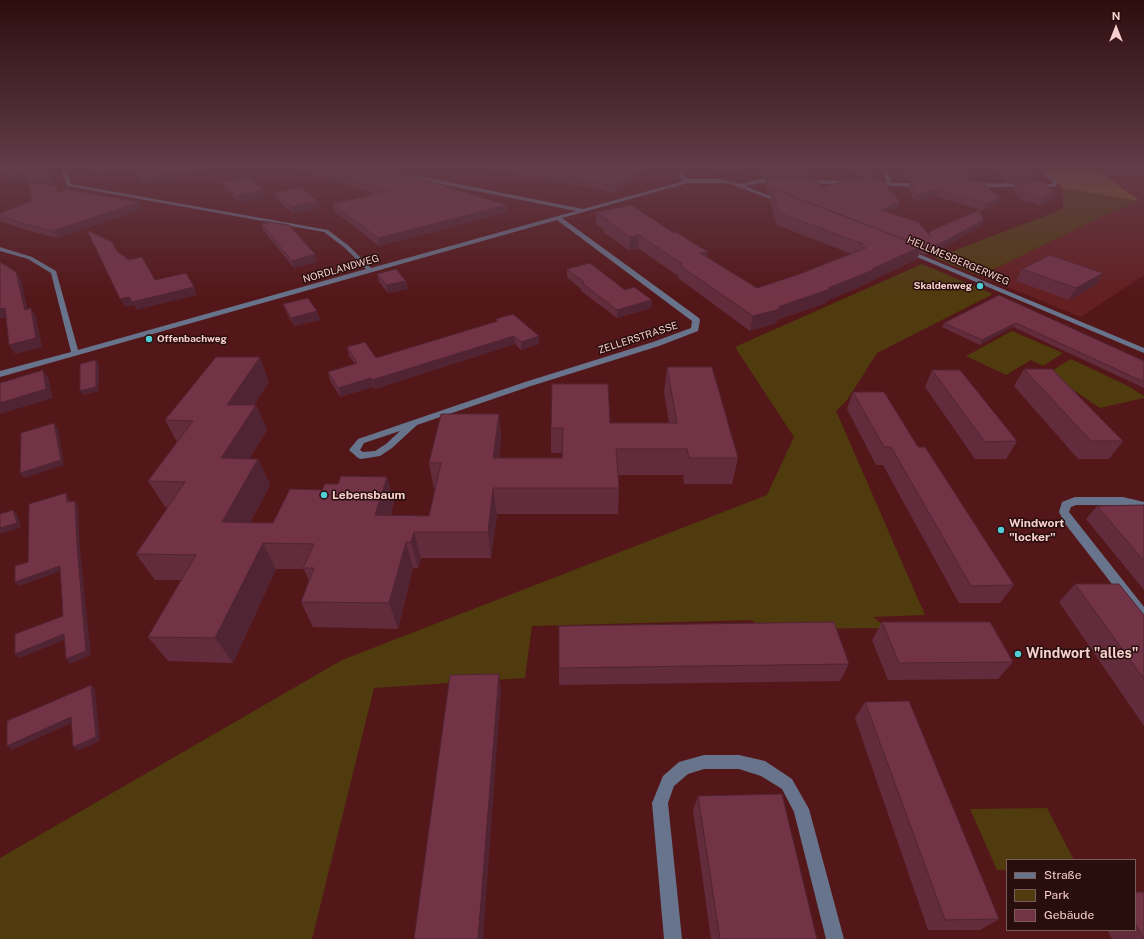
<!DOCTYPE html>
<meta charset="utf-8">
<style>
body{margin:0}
#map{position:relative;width:1144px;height:939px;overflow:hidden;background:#541719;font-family:"Public Sans",sans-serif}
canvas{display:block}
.legend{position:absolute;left:1006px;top:859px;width:130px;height:72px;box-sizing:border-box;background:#280e0d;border:1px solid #7b5c5a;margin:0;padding:5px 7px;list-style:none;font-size:12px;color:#f7d0cd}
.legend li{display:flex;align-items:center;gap:8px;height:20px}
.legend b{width:20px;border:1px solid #7b5c5a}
.north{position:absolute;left:1096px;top:8px;width:40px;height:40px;-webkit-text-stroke:3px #280e0d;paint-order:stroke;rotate:0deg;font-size:11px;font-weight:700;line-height:16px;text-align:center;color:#f7d0cd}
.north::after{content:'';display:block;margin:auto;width:14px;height:18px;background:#f7d0cd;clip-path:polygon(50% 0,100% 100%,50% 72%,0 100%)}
</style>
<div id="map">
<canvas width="1144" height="939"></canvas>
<ul class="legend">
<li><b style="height:5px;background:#67748c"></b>Straße</li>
<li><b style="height:11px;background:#4f3b0e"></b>Park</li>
<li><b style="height:11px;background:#723347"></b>Gebäude</li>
</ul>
<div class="north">N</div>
</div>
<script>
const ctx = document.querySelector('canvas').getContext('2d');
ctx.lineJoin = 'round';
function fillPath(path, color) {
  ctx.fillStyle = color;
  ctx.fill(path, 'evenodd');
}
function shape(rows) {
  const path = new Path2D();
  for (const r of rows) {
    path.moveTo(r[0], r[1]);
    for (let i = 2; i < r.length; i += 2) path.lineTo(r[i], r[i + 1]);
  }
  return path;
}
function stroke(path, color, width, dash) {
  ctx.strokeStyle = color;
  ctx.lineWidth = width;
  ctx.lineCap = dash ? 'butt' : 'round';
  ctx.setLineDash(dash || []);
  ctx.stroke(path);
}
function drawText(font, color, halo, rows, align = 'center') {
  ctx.font = font + ' "Public Sans",sans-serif';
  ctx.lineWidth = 3;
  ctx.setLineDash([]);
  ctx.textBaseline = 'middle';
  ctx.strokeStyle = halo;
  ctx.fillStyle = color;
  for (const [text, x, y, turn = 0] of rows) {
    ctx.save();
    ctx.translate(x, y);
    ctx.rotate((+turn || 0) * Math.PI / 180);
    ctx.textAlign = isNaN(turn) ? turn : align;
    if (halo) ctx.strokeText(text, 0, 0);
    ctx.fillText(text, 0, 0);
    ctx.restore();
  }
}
const built = shape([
 [1090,165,1144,165,1144,275,1081,317,980,276,1099,218,1139,201]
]);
const green = shape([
 [1063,188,1140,201,1099,218,980,276,935,258,1063,209],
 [922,264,993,294,877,353,847,400,836,411,925,615,873,617,887,628,761,629,752,620,532,626,525,678,374,688,312,939,0,939,0,858,342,660,767,495,794,437,735,347],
 [1012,331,1063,353,1043,366,1031,360,1006,375,966,356],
 [1071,359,1128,386,1144,396,1144,398,1100,408,1063,383,1053,370],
 [1047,808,1074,860,1007,860,1007,870,997,870,970,809]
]);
const forest = shape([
 [1036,165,1090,165,1140,201,1063,188]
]);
const minor = shape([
 [19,165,31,165,0,171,0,169,19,165],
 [60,165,65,165,71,184,328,230,349,246,371,268,576,211,406,177,406,175,408,174,583,209,684,181,679,177,679,172,683,165,688,165,683,172,684,176,689,179,721,179,740,184,760,179,781,181,782,182,779,184,760,183,745,186,785,202,780,203,731,184,721,183,688,183,562,218,699,318,700,320,698,331,659,346,531,386,417,425,392,448,380,456,361,459,358,458,349,450,358,439,525,382,653,342,691,328,692,321,557,220,0,377,0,371,71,352,51,273,28,259,0,251,0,247,32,257,56,271,78,350,366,269,345,248,324,232,67,186,60,165],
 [400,431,386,444,375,451,363,452,360,450,364,443,400,431],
 [881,165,886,165,892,183,921,183,924,185,921,187,869,185,868,184,871,182,887,183,881,165],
 [1033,165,1038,165,1058,181,1055,187,971,187,968,185,971,183,1052,184,1053,182,1033,165],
 [805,180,849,181,852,183,849,185,803,183,802,182,805,180],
 [907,249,1144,348,1144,353,905,252,904,251,907,249],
 [1075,497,1123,497,1144,502,1144,510,1123,505,1076,505,1071,507,1069,512,1144,607,1144,621,1140,620,1066,525,1059,512,1062,502,1075,497],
 [704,755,739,755,765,761,792,779,809,809,844,939,826,939,794,812,782,789,761,776,739,769,704,769,688,774,674,786,668,803,682,939,664,939,652,803,663,776,679,762,704,755]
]);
const wall = shape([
 [45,165,54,184,47,185,58,192,142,209,57,238,26,230,0,221,0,213,32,201,28,179,8,182],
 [88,165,201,165,204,172,143,184,132,170,95,176],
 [260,165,267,165,267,166,266,167],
 [282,165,384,165,383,167,508,212,379,246,334,211,332,204,376,194],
 [463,165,653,165,615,192,604,191,599,187,597,189],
 [708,165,751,165,737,172,718,174],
 [762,165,806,165,811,172,810,179,763,178,761,170],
 [850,165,871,165,877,174,875,180,900,202,898,208,888,212,928,234,929,232,984,220,981,226,941,249,925,255,920,253,917,259,869,282,868,283,827,301,826,303,777,320,777,323,750,331,678,278,678,276,638,248,629,250,604,233,604,230,596,224,596,212,707,258,757,288,797,275,852,254,777,225,770,201,771,195,768,193,765,185,766,179,822,188,862,180],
 [901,165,936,165,939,169,972,176,969,181,998,204,983,211,935,196,914,202,908,187,910,181,906,181],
 [993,165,1024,165,1036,176,1033,181,1052,199,1040,205,1022,200,1012,188,1015,182,1007,182],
 [223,182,263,190,265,197,240,203,226,189],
 [274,193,317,201,319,208,294,214,277,200],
 [264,221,317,262,294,268,263,230,261,223,264,223],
 [567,269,652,300,651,308,617,318,581,291,581,289,567,277],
 [1022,269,1103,273,1096,285,1069,300,1016,281],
 [377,274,406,281,408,289,388,293,379,282],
 [999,295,1144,361,1144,388,1013,327,980,345,942,327,944,323],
 [283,304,317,311,320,320,294,326,286,312],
 [496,319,539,336,539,344,521,350,515,344,375,389,373,387,340,397,330,380,328,372,355,364,349,356,347,347,376,358,496,322],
 [667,367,738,458,732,484,684,484,683,475,618,475,619,488,618,514,497,514,491,558,421,558,418,568,413,568,398,629,313,627,301,602,309,581,304,569,276,569,233,663,168,661,148,637,181,580,155,580,136,554,168,507,165,507,148,481,177,442,165,420,269,382,254,405,256,405,267,430,249,459,258,459,270,485,250,523,273,523,322,490,338,484,387,477,394,502,391,515,429,516,435,489,434,489,429,463,499,414,501,439,499,458,562,458,562,453,551,453,551,428,610,423,669,423,664,392],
 [1024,369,1123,441,1109,459,1078,459,1014,386],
 [932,370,1017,441,1006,459,975,459,925,387],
 [853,392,918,447,1014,585,1000,603,959,603,883,465,876,465,847,409],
 [1144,505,1144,590,1086,519,1097,506],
 [1075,584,1144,615,1144,726,1059,602],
 [882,622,1013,662,998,679,888,680,872,640],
 [849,664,840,681,559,685,559,668],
 [865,702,999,919,980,930,928,930,855,718],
 [698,796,817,939,711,939,693,810],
 [1135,892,1144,939,1112,939,1107,930,1135,930]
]);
const shadedWall = shape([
 [45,165,54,184,33,188,29,181],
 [119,165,130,165,132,170,95,176,92,170],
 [644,165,653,165,615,192,615,186],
 [740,165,751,165,737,172,718,174,719,168],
 [202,166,204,172,143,184,140,178],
 [26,172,30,179,8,182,4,176],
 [600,181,599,187,597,189,597,183],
 [938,189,935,196,914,202,916,195],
 [263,190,265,197,240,203,237,196],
 [1055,192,1052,199,1040,205,1043,198],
 [1001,198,998,204,983,211,986,204],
 [317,201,319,208,294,214,292,207],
 [139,202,142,209,57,238,53,231],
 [900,202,898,208,879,216,881,210],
 [507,205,508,212,379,246,378,238],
 [984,220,981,226,941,249,925,255,928,249],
 [639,235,638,248,629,250,630,237],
 [922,246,917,259,869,282,868,283,827,301,826,303,777,320,777,323,750,331,753,316,828,288,872,269],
 [708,252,706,265,700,253],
 [315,254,317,262,294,268,292,261],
 [16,272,21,280,30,318,25,310],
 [1103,273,1096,285,1069,300,1076,288],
 [406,281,408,289,388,293,386,285],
 [194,287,197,295,136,310,134,305,125,307,120,299,129,297],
 [652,300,651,308,617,318,617,310],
 [5,308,10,316,0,319,0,309],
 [31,308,36,317,42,347,15,354,9,345],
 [317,311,320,320,294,326,291,318],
 [1016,323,1013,327,980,345,982,340],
 [514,336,515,344,375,389,372,380],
 [539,336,539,344,521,350,521,342],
 [260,357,269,382,238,430,227,405],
 [96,360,99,364,99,391,83,395,80,391],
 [43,370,49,379,53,398,0,414,0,403],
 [371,378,373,387,340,397,338,388],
 [256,405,267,430,234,484,221,458],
 [499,414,501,439,496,483,493,458],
 [54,423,58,428,64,465,24,478,20,473],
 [258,459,270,485,236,548,222,522],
 [387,477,394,502,383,541,375,515],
 [493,488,497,514,491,558,488,532],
 [66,493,69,498,71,506,67,502],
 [75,501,78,506,80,549,91,655,70,664,66,659,77,544],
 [13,510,17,514,21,527,0,534,0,528],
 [414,532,421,558,418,568,411,542],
 [406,542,413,568,398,629,389,603],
 [263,543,276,569,233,663,215,638],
 [60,566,64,570,20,586,15,582],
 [64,634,69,638,20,658,15,654],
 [499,674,501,691,483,939,478,939],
 [91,685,95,689,100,741,78,751,73,747],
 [71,717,76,721,12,750,7,746]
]);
const building = shape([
 [5,165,45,165,51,177,29,181,56,187,58,192,66,189,139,202,53,231,22,223,0,215,0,213,32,201,26,172,4,176,5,165],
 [89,165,119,165,92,170,89,165],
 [131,165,201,165,202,166,140,178,131,165],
 [302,165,375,165,381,166,507,205,378,238,332,204,388,191,302,165],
 [498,165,644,165,615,186,605,184,600,181,597,183,498,165],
 [716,165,740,165,738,167,719,168,716,165],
 [763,165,806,165,811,172,764,171,763,165],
 [857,165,871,165,877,174,864,173,857,165],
 [905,165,936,165,939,169,963,169,972,176,908,175,905,165],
 [1001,165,1024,165,1036,176,1010,175,1001,165],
 [248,177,263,190,237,196,223,182,248,177],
 [766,179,816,179,822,188,846,180,881,180,900,202,881,210,918,222,931,237,929,232,979,210,984,220,943,242,928,249,922,246,769,187,766,179],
 [910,180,979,181,1001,198,986,204,938,189,916,195,910,180],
 [1015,181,1043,182,1055,192,1043,198,1025,193,1015,181],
 [300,187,317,201,292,207,274,193,300,187],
 [772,189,922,246,872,269,873,270,828,288,830,289,778,307,780,309,753,316,679,265,682,264,639,235,630,237,605,220,608,220,596,212,631,205,674,233,676,232,708,252,700,253,757,288,797,275,866,248,859,245,864,244,779,213,772,189],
 [264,221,289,225,315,254,292,261,261,223,266,224,264,221],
 [87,230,112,242,117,251,129,260,142,257,155,280,186,273,194,287,132,302,129,297,120,299,87,230],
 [1050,255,1103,273,1076,288,1022,269,1050,255],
 [0,262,16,272,25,310,31,308,36,338,9,345,5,308,0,309,0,262],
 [590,263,625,290,634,287,652,300,617,310,582,283,584,282,567,269,590,263],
 [396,269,406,281,386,285,377,274,396,269],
 [999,295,1144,361,1144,382,1016,323,982,340,944,323,999,295],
 [308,298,317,311,291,318,283,304,308,298],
 [513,314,539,336,521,342,514,336,372,380,371,378,338,388,328,372,357,363,347,347,365,342,376,358,498,321,496,319,513,314],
 [216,357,260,357,227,405,256,405,221,458,258,459,222,522,273,523,290,489,322,490,325,484,338,484,341,476,387,477,375,515,429,516,441,463,429,463,441,414,499,414,493,458,562,458,563,428,551,428,552,384,608,384,610,423,677,423,667,367,712,367,738,458,689,458,687,449,616,449,619,488,493,488,488,532,414,532,411,542,406,542,389,603,301,602,314,568,303,568,314,544,263,543,215,638,148,637,196,555,136,554,185,482,148,481,193,421,165,420,216,357],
 [96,360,96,387,80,391,80,364,96,360],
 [1024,369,1052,369,1123,441,1091,441,1024,369],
 [43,370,46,389,0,403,0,383,43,370],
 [932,370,960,370,1017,441,985,442,932,370],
 [853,392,884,392,918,447,925,447,1014,585,971,586,891,447,884,447,853,392],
 [54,423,61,460,20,473,21,433,54,423],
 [66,493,67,502,75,501,77,544,86,651,66,659,64,634,15,654,15,634,63,616,60,566,15,582,15,566,28,562,29,504,66,493],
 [1144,505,1144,561,1097,506,1144,505],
 [13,510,17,523,0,528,0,514,13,510],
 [1075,584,1119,584,1144,615,1144,679,1075,584],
 [834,622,849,664,559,668,559,626,834,622],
 [882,622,990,622,1013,662,899,663,882,622],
 [499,674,478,939,414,939,450,675,499,674],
 [91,685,96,737,73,747,71,717,7,746,7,721,91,685],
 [909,701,999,919,945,920,865,702,909,701],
 [782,794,817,939,720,939,698,796,782,794],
 [1135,892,1144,892,1144,939,1135,923,1135,892]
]);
const markers = [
 [980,286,4,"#52ccd5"],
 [149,339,4,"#52ccd5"],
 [324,495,4,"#52ccd5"],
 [1001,530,4,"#52ccd5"],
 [1018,654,4,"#52ccd5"]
];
const farStreetnames = [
 ["HELLMESBERGERWEG",958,261,23],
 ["NORDLANDWEG",341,269,-16],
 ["ZELLERSTRASSE",638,338,-18]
];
const farPoinames = [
 ["Skaldenweg",972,286],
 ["Offenbachweg",157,339,"left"]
];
const poiNames = [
 ["Lebensbaum",332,495],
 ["Windwort",1009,523],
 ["\"locker\"",1009,537]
];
const nearPoinames = [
 ["Windwort \"alles\"",1026,654]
];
fillPath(built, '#631f21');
fillPath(green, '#4f3b0e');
fillPath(forest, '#7e5f1d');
fillPath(minor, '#67748c');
fillPath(wall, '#622c3d');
fillPath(shadedWall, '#502432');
fillPath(building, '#723347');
stroke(building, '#502432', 1);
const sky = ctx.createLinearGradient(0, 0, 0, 297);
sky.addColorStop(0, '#2e0d0e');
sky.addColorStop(0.56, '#613c49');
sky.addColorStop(1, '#613c4900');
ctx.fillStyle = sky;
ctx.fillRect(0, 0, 1144, 297);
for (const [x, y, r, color] of markers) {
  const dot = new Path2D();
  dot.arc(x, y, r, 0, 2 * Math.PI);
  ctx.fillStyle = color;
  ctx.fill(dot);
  stroke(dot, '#280e0d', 1.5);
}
drawText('10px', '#f7d0cd', '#280e0d', farStreetnames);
drawText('bold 10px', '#f7d0cd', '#280e0d', farPoinames, 'right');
drawText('bold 12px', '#f7d0cd', '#280e0d', poiNames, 'left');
drawText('bold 14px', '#f7d0cd', '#280e0d', nearPoinames, 'left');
</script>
